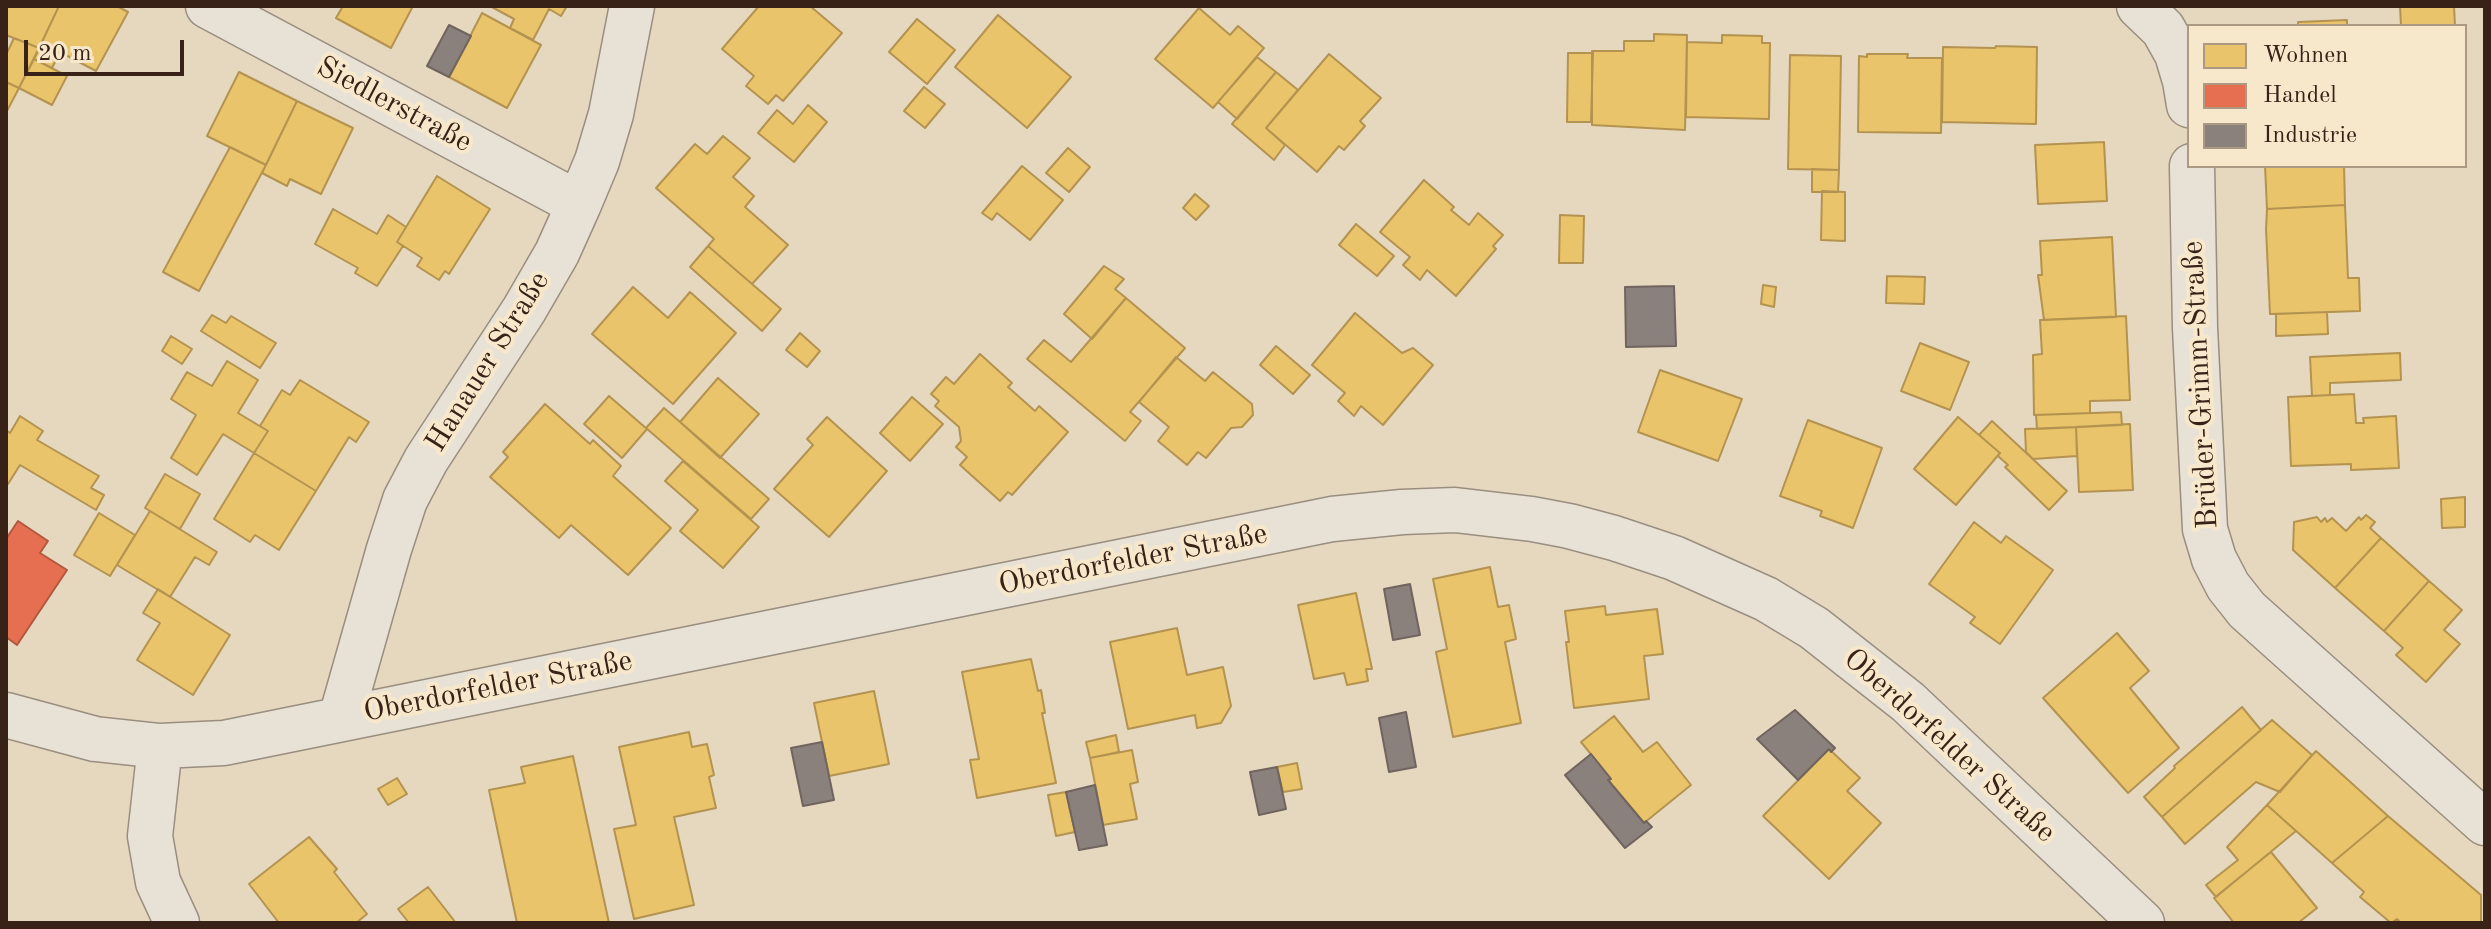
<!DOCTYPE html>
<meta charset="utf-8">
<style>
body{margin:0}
#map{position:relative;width:2491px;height:929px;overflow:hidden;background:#e5d8bf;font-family:"Old Standard TT",serif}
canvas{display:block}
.frame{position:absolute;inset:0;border:8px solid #382218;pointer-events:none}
.legend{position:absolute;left:2187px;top:24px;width:280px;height:144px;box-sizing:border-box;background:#f8e8cb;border:2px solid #ab9983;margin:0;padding:10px 14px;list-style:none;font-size:24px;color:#382218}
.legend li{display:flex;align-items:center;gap:16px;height:40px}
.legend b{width:40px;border:2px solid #ab9983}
.scale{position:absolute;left:24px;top:40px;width:160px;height:36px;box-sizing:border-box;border:4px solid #382218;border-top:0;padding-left:10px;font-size:24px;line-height:28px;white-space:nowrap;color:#382218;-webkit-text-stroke:6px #f8e8cb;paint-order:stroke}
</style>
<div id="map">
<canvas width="2491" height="929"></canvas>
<div class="frame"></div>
<ul class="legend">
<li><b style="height:22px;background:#e9c46a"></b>Wohnen</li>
<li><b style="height:22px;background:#e76f51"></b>Handel</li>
<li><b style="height:22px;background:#8a817c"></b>Industrie</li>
</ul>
<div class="scale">20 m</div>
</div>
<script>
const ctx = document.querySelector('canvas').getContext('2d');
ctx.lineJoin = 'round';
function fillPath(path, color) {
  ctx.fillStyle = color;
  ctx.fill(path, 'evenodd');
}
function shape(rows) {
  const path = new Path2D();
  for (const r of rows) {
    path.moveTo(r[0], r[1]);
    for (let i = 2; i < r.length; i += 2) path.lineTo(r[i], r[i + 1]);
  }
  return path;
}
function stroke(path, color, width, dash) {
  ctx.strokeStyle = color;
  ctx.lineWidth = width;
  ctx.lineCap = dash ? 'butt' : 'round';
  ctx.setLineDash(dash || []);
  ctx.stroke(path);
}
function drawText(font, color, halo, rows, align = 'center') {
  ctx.font = font + ' "Old Standard TT",serif';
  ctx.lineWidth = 8;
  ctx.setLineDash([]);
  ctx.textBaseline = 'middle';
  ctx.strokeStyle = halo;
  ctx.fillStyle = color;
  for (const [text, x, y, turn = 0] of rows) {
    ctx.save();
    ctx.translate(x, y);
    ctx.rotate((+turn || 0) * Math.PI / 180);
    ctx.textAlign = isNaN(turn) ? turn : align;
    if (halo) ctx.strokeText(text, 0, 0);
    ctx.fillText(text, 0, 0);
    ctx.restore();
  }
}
const homes = shape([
 [6,6,59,6,39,48,6,35,6,6],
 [59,6,117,6,128,12,96,71,60,52,52,68,34,59,59,6],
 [343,6,413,6,391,48,336,18,343,6],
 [490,6,567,6,561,16,549,9,533,40,510,28,514,19,490,6],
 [759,6,810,6,842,33,783,101,776,95,768,104,746,86,754,76,722,49,759,6],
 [2400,6,2454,6,2455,26,2401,26,2400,6],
 [1199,8,1230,35,1238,26,1264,48,1213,108,1155,59,1199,8],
 [482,13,541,45,507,108,449,77,482,13],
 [998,15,1071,77,1027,128,955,67,998,15],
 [917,19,955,50,927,84,889,52,917,19],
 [2347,20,2347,26,2298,26,2298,22,2347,20],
 [1654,34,1687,35,1685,130,1592,125,1592,51,1624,51,1624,41,1654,41,1654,34],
 [1722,35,1762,36,1762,43,1770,43,1769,119,1686,117,1687,42,1722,43,1722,35],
 [14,38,39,48,19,88,6,82,6,55,14,38],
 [1996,46,2037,47,2036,124,1942,122,1943,47,1995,48,1996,46],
 [1568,53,1593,53,1591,122,1567,122,1568,53],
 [1329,54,1381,98,1360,121,1365,126,1344,150,1339,146,1317,172,1266,128,1329,54],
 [1867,54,1908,54,1907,58,1942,58,1941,133,1858,132,1859,56,1867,57,1867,54],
 [1790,55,1841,56,1839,170,1788,169,1790,55],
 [1257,57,1276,72,1237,119,1218,102,1257,57],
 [34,59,67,76,52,105,19,88,34,59],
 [239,72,297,101,266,165,207,136,239,72],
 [1276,72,1298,90,1266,128,1285,145,1274,160,1232,124,1276,72],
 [6,82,19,88,6,113,6,82],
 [924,87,945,104,925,128,904,111,924,87],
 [297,101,353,128,321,194,290,179,287,186,262,173,297,101],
 [808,105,827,122,794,162,758,133,777,110,793,124,808,105],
 [723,136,750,158,733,177,754,196,745,207,788,245,752,284,708,246,714,239,656,188,695,144,707,154,723,136],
 [2104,142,2107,201,2038,204,2035,145,2104,142],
 [230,147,266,165,199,291,163,272,230,147],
 [1068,148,1090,167,1069,192,1046,173,1068,148],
 [1022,166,1063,200,1030,240,997,213,992,220,982,213,1022,166],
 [2265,166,2344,166,2345,205,2267,209,2265,166],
 [1812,169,1839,170,1838,192,1812,192,1812,169],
 [437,176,490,209,449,274,445,271,439,280,417,266,422,258,397,242,437,176],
 [1424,180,1454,207,1451,210,1469,225,1478,213,1503,235,1493,246,1496,249,1456,296,1427,270,1420,280,1403,265,1410,257,1380,232,1424,180],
 [1822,191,1845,192,1845,241,1821,240,1822,191],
 [1195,194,1209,206,1196,220,1183,208,1195,194],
 [2345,205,2348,278,2359,278,2360,311,2270,314,2266,229,2267,209,2345,205],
 [333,209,377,234,388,215,406,227,397,242,403,246,377,286,355,273,358,268,315,244,333,209],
 [1560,215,1584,216,1583,263,1559,263,1560,215],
 [1356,224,1394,256,1377,276,1339,245,1356,224],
 [2112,237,2116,317,2044,320,2038,275,2042,275,2040,241,2112,237],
 [708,246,781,309,762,331,690,267,708,246],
 [1104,266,1124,279,1115,289,1126,298,1092,339,1064,314,1104,266],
 [1887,276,1925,277,1924,304,1886,303,1887,276],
 [1763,285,1776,287,1774,307,1761,304,1763,285],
 [633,287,668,318,690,292,736,333,673,404,592,334,633,287],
 [1126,298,1185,348,1130,412,1141,421,1125,441,1027,359,1044,340,1071,362,1126,298],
 [2327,312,2328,334,2276,336,2276,314,2327,312],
 [1355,313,1402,353,1413,348,1433,365,1383,425,1361,406,1354,416,1338,401,1345,393,1312,365,1355,313],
 [212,315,226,323,231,316,276,343,260,368,201,331,212,315],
 [2126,316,2130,400,2090,401,2090,413,2034,415,2033,355,2042,354,2040,320,2126,316],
 [800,333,820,351,807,367,786,350,800,333],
 [171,336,192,349,182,364,162,351,171,336],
 [1920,343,1969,362,1950,410,1901,391,1920,343],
 [1276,346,1310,375,1293,394,1260,365,1276,346],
 [2400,353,2401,380,2330,383,2330,395,2312,396,2310,357,2400,353],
 [980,354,1012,383,1008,387,1035,411,1039,406,1068,432,1012,495,1008,492,1000,501,960,465,967,457,956,447,961,441,959,427,935,406,939,401,931,394,946,377,954,384,980,354],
 [1176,357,1205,381,1213,372,1252,404,1253,415,1242,427,1231,428,1206,458,1198,452,1187,465,1158,441,1169,427,1139,402,1176,357],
 [227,361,258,380,238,413,268,431,254,453,223,434,197,475,171,458,196,415,171,399,187,372,212,386,227,361],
 [1660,370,1742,399,1718,461,1638,432,1660,370],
 [718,378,759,414,720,458,680,422,718,378],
 [300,380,369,422,356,442,349,437,316,491,254,453,268,431,260,426,282,390,290,395,300,380],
 [2354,394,2356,423,2364,423,2363,418,2396,416,2399,468,2351,470,2351,464,2291,466,2288,397,2354,394],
 [609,396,647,429,622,458,584,424,609,396],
 [912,397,943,424,910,461,880,433,912,397],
 [545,404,590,444,593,440,621,466,613,476,671,528,628,575,571,525,559,538,490,477,508,457,503,452,545,404],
 [664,408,769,499,751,519,646,428,664,408],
 [2121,412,2122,425,2037,429,2036,415,2121,412],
 [20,416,43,431,37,440,99,476,91,488,104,495,96,510,20,465,8,484,6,483,6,430,10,433,20,416],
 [827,417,887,471,829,537,774,489,813,445,807,439,827,417],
 [1958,417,2000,453,1956,505,1914,469,1958,417],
 [1808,420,1882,448,1853,528,1820,516,1822,511,1780,496,1808,420],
 [1992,421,2067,491,2049,510,2005,467,2008,465,1998,456,2000,453,1979,435,1992,421],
 [2130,424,2133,490,2079,492,2076,427,2130,424],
 [2076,427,2077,456,2033,459,2026,452,2025,429,2076,427],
 [254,453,316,491,279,550,255,535,250,542,214,519,254,453],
 [683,461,759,527,723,568,680,531,698,510,665,481,683,461],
 [165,474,200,494,180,529,145,508,165,474],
 [2465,497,2465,527,2442,528,2441,499,2465,497],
 [150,511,217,552,209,565,195,557,170,597,117,565,150,511],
 [99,513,135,535,110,576,74,555,99,513],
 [2366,515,2375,522,2370,528,2381,538,2335,588,2293,550,2294,522,2317,517,2321,522,2325,518,2327,522,2332,518,2346,531,2359,517,2361,520,2366,515],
 [1974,522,2001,543,2006,536,2053,570,2000,644,1970,623,1975,617,1929,584,1974,522],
 [2381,538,2429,581,2384,631,2335,588,2381,538],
 [1490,567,1498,607,1509,605,1516,639,1505,642,1521,723,1453,737,1436,652,1447,649,1433,579,1490,567],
 [2429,581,2462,610,2444,630,2460,644,2426,682,2396,655,2403,648,2384,631,2429,581],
 [158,589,230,635,193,695,137,660,160,623,143,613,158,589],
 [1356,593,1372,669,1366,669,1368,681,1347,685,1344,673,1314,679,1298,605,1356,593],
 [1605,606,1606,615,1657,609,1663,654,1644,656,1649,699,1574,708,1566,642,1569,642,1565,611,1605,606],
 [1177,628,1187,675,1223,667,1231,706,1221,723,1197,728,1195,715,1128,729,1110,642,1177,628],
 [2117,633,2149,671,2130,688,2179,748,2128,793,2043,698,2117,633],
 [1031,659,1038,691,1041,690,1045,713,1042,713,1056,783,977,798,970,760,979,759,962,672,1031,659],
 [874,691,889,764,829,776,814,703,874,691],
 [2242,707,2261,730,2162,817,2144,797,2175,768,2174,766,2242,707],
 [1614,716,1643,752,1657,742,1691,785,1644,823,1608,780,1611,779,1581,742,1614,716],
 [2272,720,2312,755,2280,792,2256,782,2185,844,2162,817,2272,720],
 [689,732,692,747,707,744,714,775,709,777,716,808,674,817,694,905,634,919,614,829,636,825,619,747,689,732],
 [1116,735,1119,752,1090,758,1086,742,1116,735],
 [1829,749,1860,778,1847,791,1881,823,1829,879,1763,816,1829,749],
 [1132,750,1138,782,1130,784,1137,819,1103,825,1090,758,1132,750],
 [2316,751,2388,816,2332,863,2267,805,2316,751],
 [573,756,609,923,517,923,489,790,525,783,521,767,573,756],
 [1297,763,1302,789,1283,792,1277,767,1297,763],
 [397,778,407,794,388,805,378,789,397,778],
 [1066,792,1075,832,1056,836,1048,795,1066,792],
 [2267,805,2296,831,2216,897,2206,885,2238,860,2227,847,2267,805],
 [2388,816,2481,895,2481,923,2401,923,2397,919,2391,923,2360,897,2364,892,2332,863,2388,816],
 [309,837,337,869,334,872,367,914,356,923,279,923,249,884,309,837],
 [2271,852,2317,908,2298,923,2234,923,2214,898,2271,852],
 [428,887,456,923,409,923,398,909,428,887]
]);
const shops = shape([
 [18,521,48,541,40,553,67,570,17,645,6,637,6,539,18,521]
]);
const industry = shape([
 [449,25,471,36,449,77,427,66,449,25],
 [1674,286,1676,346,1626,347,1625,287,1674,286],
 [1410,584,1420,635,1393,640,1384,589,1410,584],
 [1795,710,1835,748,1831,752,1829,749,1798,780,1757,739,1795,710],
 [1406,712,1416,767,1389,772,1379,718,1406,712],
 [822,742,834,800,803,806,791,748,822,742],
 [1591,754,1611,779,1608,780,1644,823,1646,821,1652,827,1625,848,1565,775,1591,754],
 [1277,767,1286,809,1259,815,1250,772,1277,767],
 [1095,785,1107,845,1079,850,1066,792,1095,785]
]);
const minor = shape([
 [208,6,579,204],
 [2139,6,2163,29,2177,54,2185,81,2189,105],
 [2192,166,2195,328,2205,529,2214,559,2228,586,2247,610,2485,823],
 [6,715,95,739,160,746,224,743,1332,519,1402,512,1455,510,1532,519,1569,526,1614,538,1674,558,1766,599,1814,628,1908,702,2142,923],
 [341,718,389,549,405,500,426,460,524,310,557,253,579,204,597,161,611,114,632,6],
 [160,746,150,836,158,882,177,923]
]);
const streetNames = [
 ["Siedlerstraße",394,105,28],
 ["Hanauer Straße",488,362,-58],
 ["Brüder-Grimm-Straße",2201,385,-93],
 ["Oberdorfelder Straße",1133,560,-11],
 ["Oberdorfelder Straße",498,687,-11],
 ["Oberdorfelder Straße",1949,746,42]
];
fillPath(homes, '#e9c46a');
stroke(homes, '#b49351', 2);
fillPath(shops, '#e76f51');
stroke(shops, '#b25840', 2);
fillPath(industry, '#8a817c');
stroke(industry, '#71645e', 2);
stroke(minor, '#998e7f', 47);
stroke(minor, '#e8e2d6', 44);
drawText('30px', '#382218', '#f8e8cb', streetNames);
</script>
